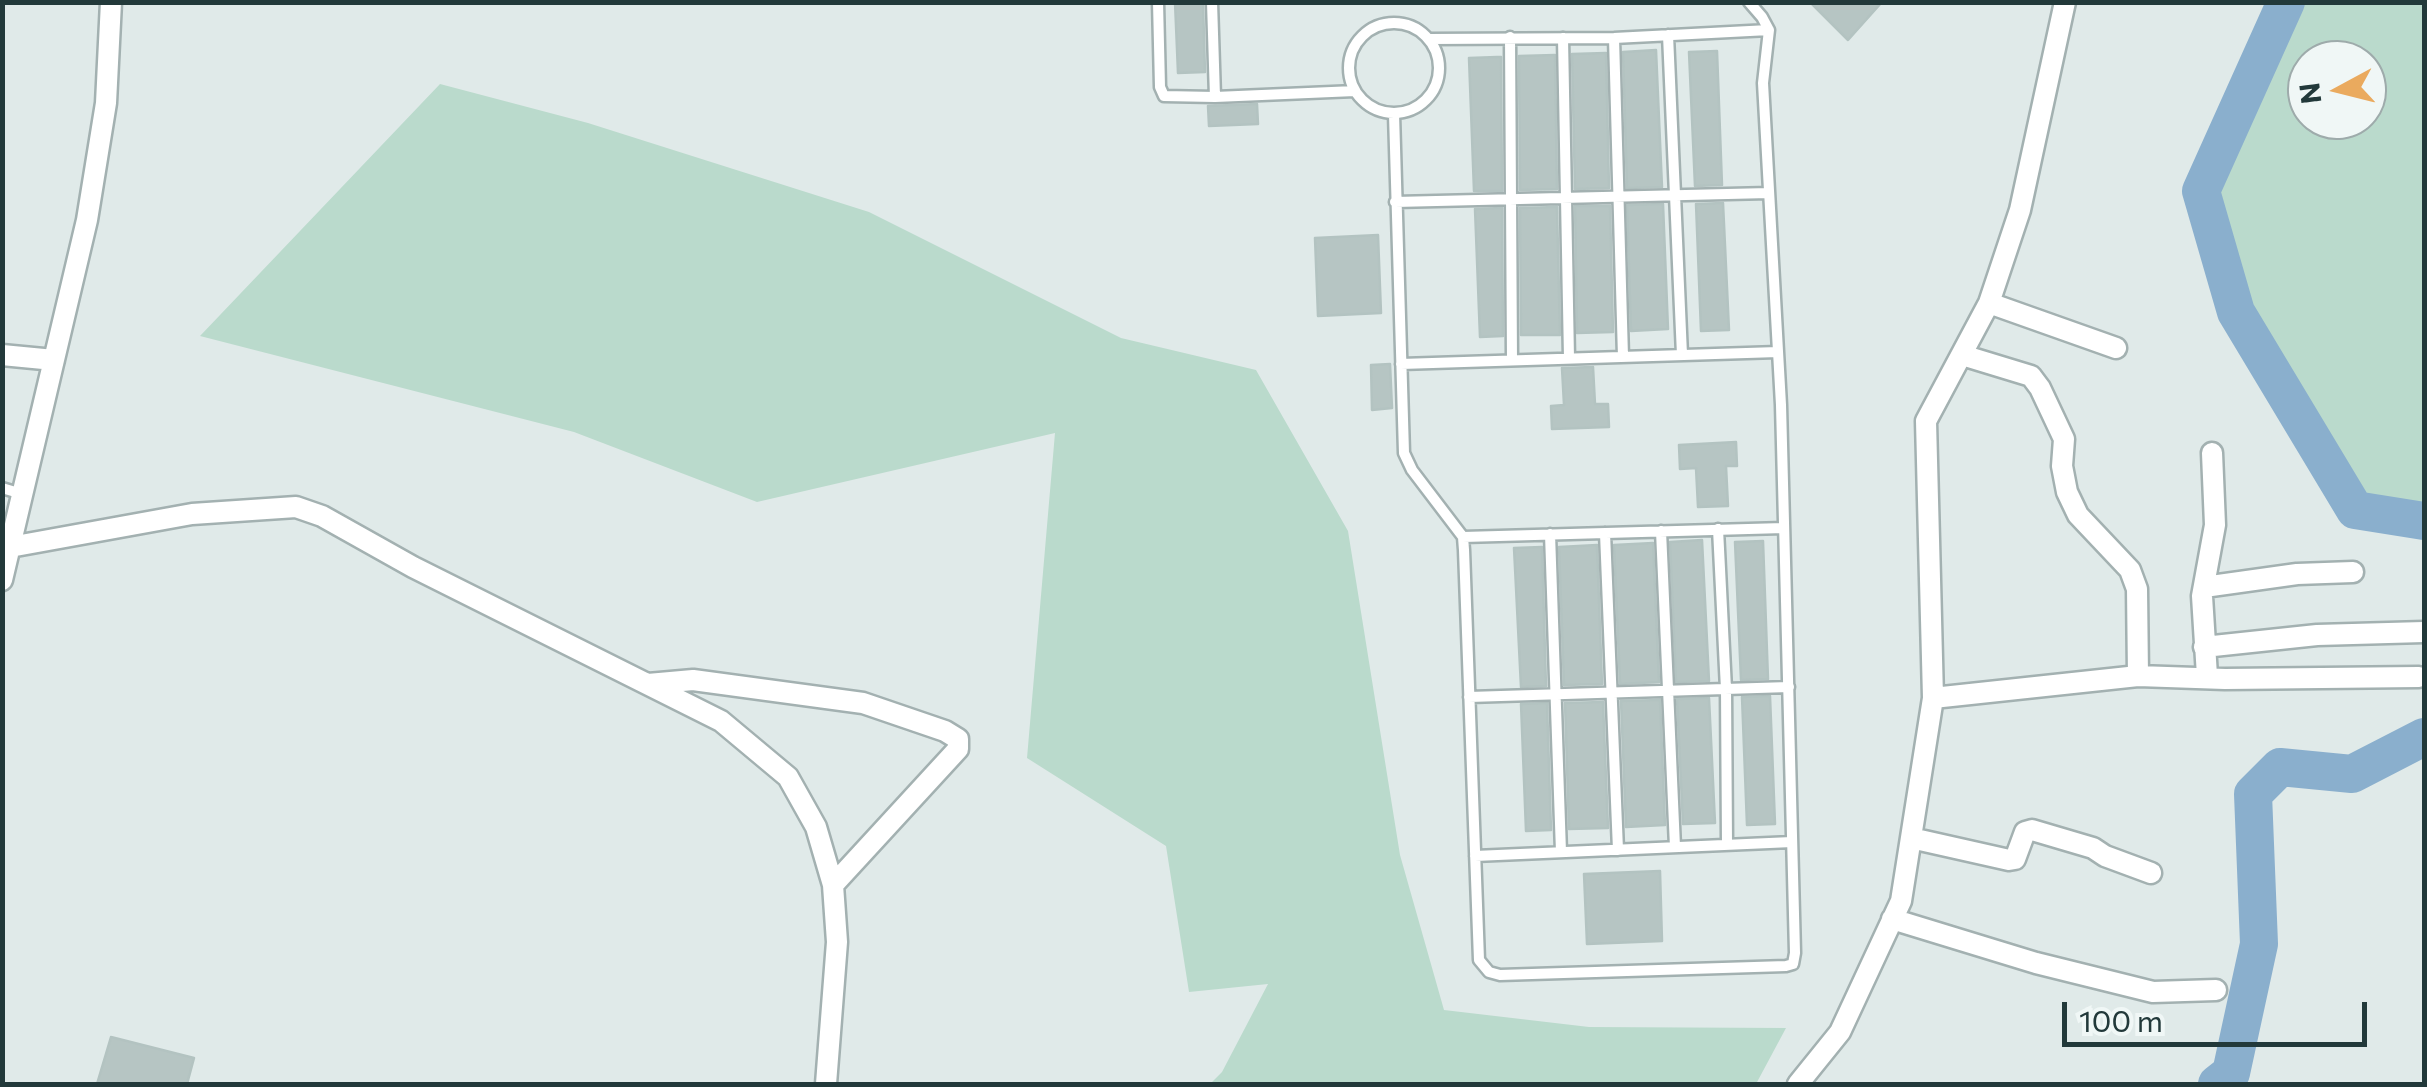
<!DOCTYPE html>
<style>
body{margin:0}
#map{position:relative;width:2427px;height:1087px;overflow:hidden;background:#e0eae9;font-family:Commissioner,sans-serif}
canvas{display:block}
.frame{position:absolute;inset:0;border:5px solid #22393a;pointer-events:none}
.north{position:absolute;left:2287px;top:40px;width:100px;height:100px;box-sizing:border-box;background:#f0f7f6;border:2px solid #9eabab;border-radius:50%;rotate:263deg;font-size:28px;font-weight:700;line-height:40px;text-align:center;color:#22393a}
.north::after{content:'';display:block;margin:auto;width:35px;height:45px;background:#eaaa5e;clip-path:polygon(50% 0,100% 100%,50% 72%,0 100%)}
.scale{position:absolute;left:2062px;top:1002px;width:305px;height:45px;box-sizing:border-box;border:5px solid #22393a;border-top:0;padding-left:12px;font-size:30px;line-height:35px;white-space:nowrap;color:#22393a;-webkit-text-stroke:8px #f0f7f6;paint-order:stroke}
</style>
<div id="map">
<canvas width="2427" height="1087"></canvas>
<div class="frame"></div>
<div class="north">N</div>
<div class="scale">100 m</div>
</div>
<script>
const ctx = document.querySelector('canvas').getContext('2d');
ctx.lineJoin = 'round';
function fillPath(path, color) {
  ctx.fillStyle = color;
  ctx.fill(path, 'evenodd');
}
function shape(rows) {
  const path = new Path2D();
  for (const r of rows) {
    if (r.length === 3) {
      path.moveTo(r[0] + r[2], r[1]);
      path.arc(r[0], r[1], r[2], 0, 2 * Math.PI);
      continue;
    }
    path.moveTo(r[0], r[1]);
    for (let i = 2; i < r.length; i += 2) path.lineTo(r[i], r[i + 1]);
  }
  return path;
}
function stroke(path, color, width, dash) {
  ctx.strokeStyle = color;
  ctx.lineWidth = width;
  ctx.lineCap = dash ? 'butt' : 'round';
  ctx.setLineDash(dash || []);
  ctx.stroke(path);
}
const green = shape([
 [2286,3,2424,3,2424,521,2355,510,2236,312,2201,191],
 [2307,60,2367,60,2367,120,2307,120],
 [440,84,588,123,869,212,1121,338,1256,370,1348,531,1400,855,1444,1010,1589,1027,1786,1028,1756,1084,1210,1084,1222,1072,1268,984,1189,992,1166,846,1027,758,1055,433,757,502,574,432,200,336]
]);
const river = shape([
 [2286,2,2201,191,2236,312,2355,510,2424,521],
 [2217,1084,2231,1073,2259,944,2253,794,2280,767,2352,774,2424,737]
]);
const building = shape([
 [1175,2,1203,2,1205,72,1178,73,1175,2],
 [1810,2,1882,2,1848,40,1810,2],
 [1656,50,1662,187,1627,188,1623,52,1656,50],
 [1717,51,1722,185,1695,186,1689,52,1717,51],
 [1606,53,1609,188,1575,189,1572,54,1606,53],
 [1555,55,1557,189,1520,190,1519,56,1555,55],
 [1497,57,1501,57,1502,191,1474,191,1469,58,1497,57],
 [1257,104,1258,124,1209,126,1208,106,1257,104],
 [1723,203,1729,330,1701,331,1696,204,1723,203],
 [1663,204,1668,329,1631,331,1627,205,1663,204],
 [1575,206,1610,206,1613,332,1577,333,1575,206],
 [1557,207,1560,335,1521,335,1520,208,1557,207],
 [1502,208,1503,336,1480,337,1475,209,1502,208],
 [1378,235,1381,313,1318,316,1315,238,1378,235],
 [1390,364,1392,408,1372,410,1371,365,1390,364],
 [1593,367,1595,404,1608,404,1609,427,1552,429,1551,406,1564,405,1562,368,1593,367],
 [1736,442,1737,466,1726,466,1728,506,1698,507,1696,468,1680,469,1679,445,1736,442],
 [1702,540,1709,681,1676,682,1670,542,1702,540],
 [1763,541,1768,679,1741,680,1735,542,1763,541],
 [1653,543,1659,682,1620,684,1614,545,1653,543],
 [1597,545,1602,684,1564,685,1559,547,1597,545],
 [1542,547,1546,686,1521,687,1514,548,1542,547],
 [1770,696,1775,824,1747,825,1742,697,1770,696],
 [1709,698,1715,823,1683,824,1677,699,1709,698],
 [1660,700,1665,825,1626,827,1621,701,1660,700],
 [1603,702,1608,828,1569,829,1565,703,1603,702],
 [1547,703,1551,830,1526,831,1521,704,1547,703],
 [1660,871,1662,941,1587,944,1584,874,1660,871],
 [111,1037,194,1058,187,1084,97,1084,111,1037]
]);
const service = shape([
 [1158,2,1160,87,1164,96,1215,97],
 [1212,2,1215,97,1355,91],
 [1394,68,45],
 [1668,35,1682,355],
 [1510,37,1512,360],
 [1563,38,1569,358],
 [1614,38,1623,357],
 [1430,39,1614,38,1769,30],
 [1394,114,1404,453,1412,470,1463,537,1464,550,1479,960,1489,972,1500,975,1786,966,1793,964,1795,953,1781,405,1763,83,1769,30,1762,17,1749,2],
 [1395,202,1769,193],
 [1401,364,1778,352],
 [2,488,22,494],
 [1718,529,1726,689,1727,845],
 [1661,531,1675,847],
 [1605,533,1618,850],
 [1550,534,1561,852],
 [1463,537,1784,528],
 [1469,697,1789,687],
 [1475,856,1792,842]
]);
const minor = shape([
 [1989,303,2116,348],
 [2,355,54,360],
 [1962,355,2031,376,2040,388,2064,439,2062,466,2067,492,2078,515,2130,570,2137,589,2138,676],
 [10,547,192,514,296,507,322,516,413,567,721,721,788,777,816,827,833,885,837,942,826,1084],
 [2,580,87,220,106,103,111,2],
 [2204,587,2297,574,2353,572],
 [2204,647,2317,635,2424,632],
 [2207,676,2202,596,2215,525,2212,453],
 [648,684,693,680,863,703,945,731,958,739,958,749,833,885],
 [1933,698,2138,676,2225,679,2419,677],
 [1911,838,2009,860,2015,859,2025,832,2032,830,2093,848,2105,856,2151,873],
 [1892,919,2036,963,2153,992,2216,990],
 [1798,1084,1840,1032,1901,901,1933,698,1926,421,1989,303,2020,210,2065,2]
]);
fillPath(green, '#badacc');
stroke(river, '#8aafcd', 38);
fillPath(building, '#b6c5c3');
stroke(building, '#b3c3c1', 2.5);
stroke(service, '#a3b1b1', 15);
stroke(minor, '#a3b1b1', 25);
stroke(service, '#fff', 10);
stroke(minor, '#fff', 20);
</script>
